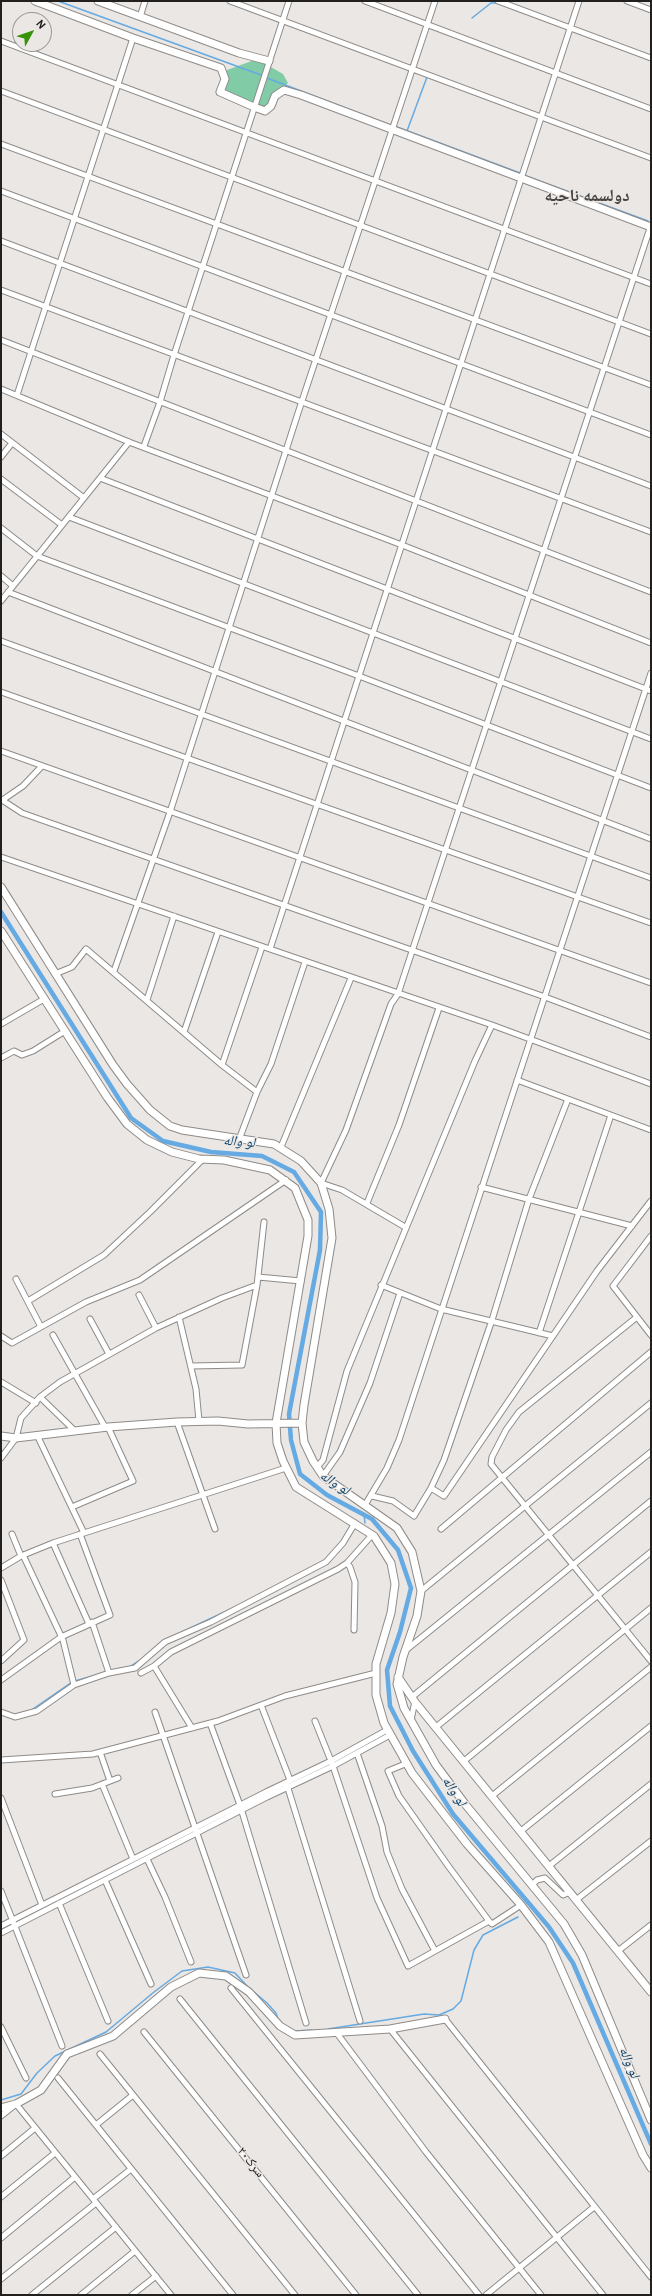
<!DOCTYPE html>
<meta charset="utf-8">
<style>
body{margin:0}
#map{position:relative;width:652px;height:2296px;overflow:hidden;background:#ebe7e4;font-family:Overpass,sans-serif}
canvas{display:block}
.frame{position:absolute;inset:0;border:2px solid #21201f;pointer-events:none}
.north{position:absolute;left:12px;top:12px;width:40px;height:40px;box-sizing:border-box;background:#ebe7e4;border:1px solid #9a9795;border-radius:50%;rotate:50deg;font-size:11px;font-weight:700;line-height:16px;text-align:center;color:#21201f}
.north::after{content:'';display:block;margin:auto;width:14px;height:18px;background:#369207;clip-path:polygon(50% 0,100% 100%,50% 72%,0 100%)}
</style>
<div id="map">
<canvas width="652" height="2296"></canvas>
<div class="frame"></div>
<div class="north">N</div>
</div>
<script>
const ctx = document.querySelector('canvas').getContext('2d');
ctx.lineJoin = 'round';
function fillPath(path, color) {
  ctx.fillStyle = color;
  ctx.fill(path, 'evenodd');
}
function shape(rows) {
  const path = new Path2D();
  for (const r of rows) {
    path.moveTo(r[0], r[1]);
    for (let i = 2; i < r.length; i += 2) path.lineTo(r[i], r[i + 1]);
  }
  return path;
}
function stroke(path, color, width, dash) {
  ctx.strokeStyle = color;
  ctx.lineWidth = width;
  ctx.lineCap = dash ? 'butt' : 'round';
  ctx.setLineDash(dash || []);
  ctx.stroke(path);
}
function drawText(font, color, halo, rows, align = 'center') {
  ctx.font = font + ' Overpass,"Noto Naskh Arabic",sans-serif';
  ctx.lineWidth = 3;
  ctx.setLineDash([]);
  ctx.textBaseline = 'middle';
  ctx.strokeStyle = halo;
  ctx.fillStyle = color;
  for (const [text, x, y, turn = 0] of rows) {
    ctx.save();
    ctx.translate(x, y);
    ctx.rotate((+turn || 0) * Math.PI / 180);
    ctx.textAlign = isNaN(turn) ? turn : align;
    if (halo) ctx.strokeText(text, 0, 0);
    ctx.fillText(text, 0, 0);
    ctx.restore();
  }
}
const green = shape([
 [257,59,283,74,288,83,274,95,269,105,264,109,223,91,227,70]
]);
const stream = shape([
 [58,1,261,75],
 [472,18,491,3,499,3],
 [267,78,390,125],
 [397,127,520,173],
 [407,131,427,77],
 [526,176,648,221],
 [364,1515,365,1523],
 [182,1632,235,1607],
 [131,1666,139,1661],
 [75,1681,121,1668],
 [30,1711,72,1682],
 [254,1992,267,2003,276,2013,278,2019],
 [328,2029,424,2014,439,2015,453,2009,461,2001,474,1950,483,1935,518,1917],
 [294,2031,312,2030],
 [1,2100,21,2094,37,2073,55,2056,106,2032,154,1992,182,1971,208,1967,235,1973,248,1987]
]);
const canal = shape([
 [1,912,131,1118,163,1141,211,1152,262,1156,294,1172,321,1212,320,1250,289,1414,291,1440,300,1474,327,1495,372,1519,398,1550,411,1588,400,1632,387,1670,390,1706,413,1751,453,1814,549,1927,573,1963,651,2144]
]);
const street = shape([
 [230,1,651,158],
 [365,1,651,109],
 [498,1,651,58],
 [627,1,651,10],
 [140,17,145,1],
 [1,41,651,284],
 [1,91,651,334],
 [1,144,651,385],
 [1,191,651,435],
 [1,241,651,486],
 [1,290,651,532],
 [1,340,651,592],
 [1,389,129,442,402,545,651,643],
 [17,395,133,38],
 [1,434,84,498],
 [144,446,160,402,174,355,289,1],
 [1,457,12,443],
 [100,478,651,691],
 [1,479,62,525],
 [69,517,651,739],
 [1,528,37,556,359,676,651,788],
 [1,576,13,586],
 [8,592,651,839],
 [1,601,129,442],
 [1,641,651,878],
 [1,692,651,923],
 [1,751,651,983],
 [2,800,22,813,545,997,651,1037],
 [1,801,23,786,42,766],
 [1,857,492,1025,651,1084],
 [270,949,579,1],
 [114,971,170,812,298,413,435,1],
 [55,974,72,967,86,949,222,1065,257,1092],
 [147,1000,174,916],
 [1,1024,44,999],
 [184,1032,218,932],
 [1,1058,14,1051,22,1055,33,1051,65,1031],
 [222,1065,262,947],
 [517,1080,651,1130],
 [240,1137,257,1092,271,1064,305,962],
 [281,1147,351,978],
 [481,1187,632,1226],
 [367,1203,399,1125,439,1008],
 [405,1227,342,1190,321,1183,346,1130,391,1004,398,994,651,225],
 [651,1236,613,1286,651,1335],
 [258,1277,301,1281],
 [16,1279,41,1327],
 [381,1285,441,1309,553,1336],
 [139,1295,156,1328],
 [28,1301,104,1255,150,1212,203,1159],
 [179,1317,196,1389,199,1421],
 [637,1317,519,1412,506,1430,492,1457,491,1464,651,1661],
 [90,1319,109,1354],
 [539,1333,611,1115],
 [53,1335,105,1427],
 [1,1336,12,1343,86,1302,140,1280,286,1180],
 [191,1366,242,1365,257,1285,264,1222],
 [1,1382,36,1403],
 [40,1397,75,1431],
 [177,1422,215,1529],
 [37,1435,84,1533],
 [1,1458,16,1438,21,1418,40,1397,60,1382,156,1328,222,1298,257,1285],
 [317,1467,323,1460,347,1371,475,1061,492,1025],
 [323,1476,340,1452,370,1383,400,1293],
 [431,1488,444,1460,492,1320,529,1199,568,1099],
 [372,1496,393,1501,414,1516,431,1488,444,1496,597,1271,651,1201],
 [365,1505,387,1468,399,1440,651,673],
 [72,1507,133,1481,108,1427],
 [441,1529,651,1352],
 [12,1534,21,1556],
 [53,1543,89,1624],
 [23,1555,63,1640,74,1685],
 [347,1563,350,1567,355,1582,354,1630],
 [1,1568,21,1556,53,1543,286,1468],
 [1,1580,24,1640,1,1661],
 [421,1591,651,1403],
 [92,1622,109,1673],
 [406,1650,651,1452],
 [154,1666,192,1728],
 [141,1673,154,1666,171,1652,338,1569,347,1563,372,1535],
 [1,1680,61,1637,110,1615,80,1534],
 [412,1697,651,1501],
 [261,1705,290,1780],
 [1,1712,15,1717,37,1711,74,1685,109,1673,135,1668,165,1642,211,1622,326,1562,343,1543,355,1523],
 [155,1712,246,1975],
 [411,1720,415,1701],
 [315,1721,333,1766,377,1898,408,1966,489,1921,492,1924,521,1905],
 [210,1723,240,1805,306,2023],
 [436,1727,651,1552],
 [100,1752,110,1781],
 [357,1753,382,1826,387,1852,402,1889,435,1951],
 [1,1760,93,1754,218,1721,285,1696,376,1673],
 [464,1761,651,1608],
 [405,1764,388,1771,399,1796,449,1867,489,1921],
 [102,1784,133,1859],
 [287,1785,360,2021],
 [55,1794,92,1788,118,1778],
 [492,1796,651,1667],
 [1,1798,42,1905],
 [521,1831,651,1726],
 [147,1859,165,1897,191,1962],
 [549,1866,651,1784],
 [105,1880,151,1984],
 [532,1885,537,1880,545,1878,563,1895,570,1892],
 [1,1891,62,2046],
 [576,1900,651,1841],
 [59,1903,108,2021],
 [1,1926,266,1792,331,1761,387,1730],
 [1,1933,267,1797,333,1766,390,1735],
 [618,1951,651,1925],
 [231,1988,479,2295],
 [180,1999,418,2295],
 [445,2019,651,2277],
 [1,2027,26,2078],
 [390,2029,603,2295],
 [144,2032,356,2295],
 [336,2032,426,2152,541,2295],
 [100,2054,295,2295],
 [58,2078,233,2295],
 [1,2116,16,2104,171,2295],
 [96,2125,133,2095],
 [1,2156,35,2128],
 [1,2197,55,2153],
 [93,2199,131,2169],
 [1,2238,75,2177],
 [1,2279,96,2203],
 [32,2295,116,2227],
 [81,2295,135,2251],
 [132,2295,156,2276],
 [486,2295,594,2207]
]);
const secondary = shape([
 [35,1,133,38,221,68,225,79,220,92,254,107,265,111,271,106,275,96,284,90,301,95,651,227],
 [98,1,239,53,269,61],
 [1,887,113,1065,127,1084,150,1110,170,1126,182,1130,274,1144,301,1161,321,1183,329,1209,332,1238,304,1405,302,1423,304,1442,313,1461,323,1476,397,1528,412,1552,421,1591,417,1616,403,1657,397,1684,404,1708,436,1765,465,1804,564,1924,582,1955,651,2120],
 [1,931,107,1097,127,1124,147,1140,172,1152,199,1159,224,1160,270,1170,295,1188,308,1220,308,1236,276,1423,277,1443,283,1461,296,1487,374,1536,391,1563,395,1584,391,1613,376,1664,376,1695,384,1723,412,1773,467,1844,521,1905,549,1942,643,2155,651,2168],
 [1,1436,16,1438,108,1427,177,1422,218,1421,248,1424,302,1423],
 [398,1677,415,1702,651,1992],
 [1,2108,16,2104,41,2090,67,2054,113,2036,171,1987,199,1973,226,1976,249,1992,280,2026,295,2035,390,2029,445,2019]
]);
const streetNames = [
 ["سرک۲۰",250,2163,51]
];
const waterNames = [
 ["لو واله",239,1143,4],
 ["لو واله",334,1484,33],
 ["لو واله",453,1792,57],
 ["لو واله",628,2063,67]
];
const districtNames = [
 ["دولسمه ناحیه",587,198]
];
fillPath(green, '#81cca7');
stroke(stream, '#65aae3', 1.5);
stroke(canal, '#65aae3', 4.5);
stroke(street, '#8e8b88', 7);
stroke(secondary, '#8e8b88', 9);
stroke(street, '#fff', 5);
stroke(secondary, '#fff', 7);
drawText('13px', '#21201f', '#ebe7e4', streetNames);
drawText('italic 14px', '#0f4369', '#ebe7e4', waterNames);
drawText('bold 17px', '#474441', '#ebe7e4', districtNames);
</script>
